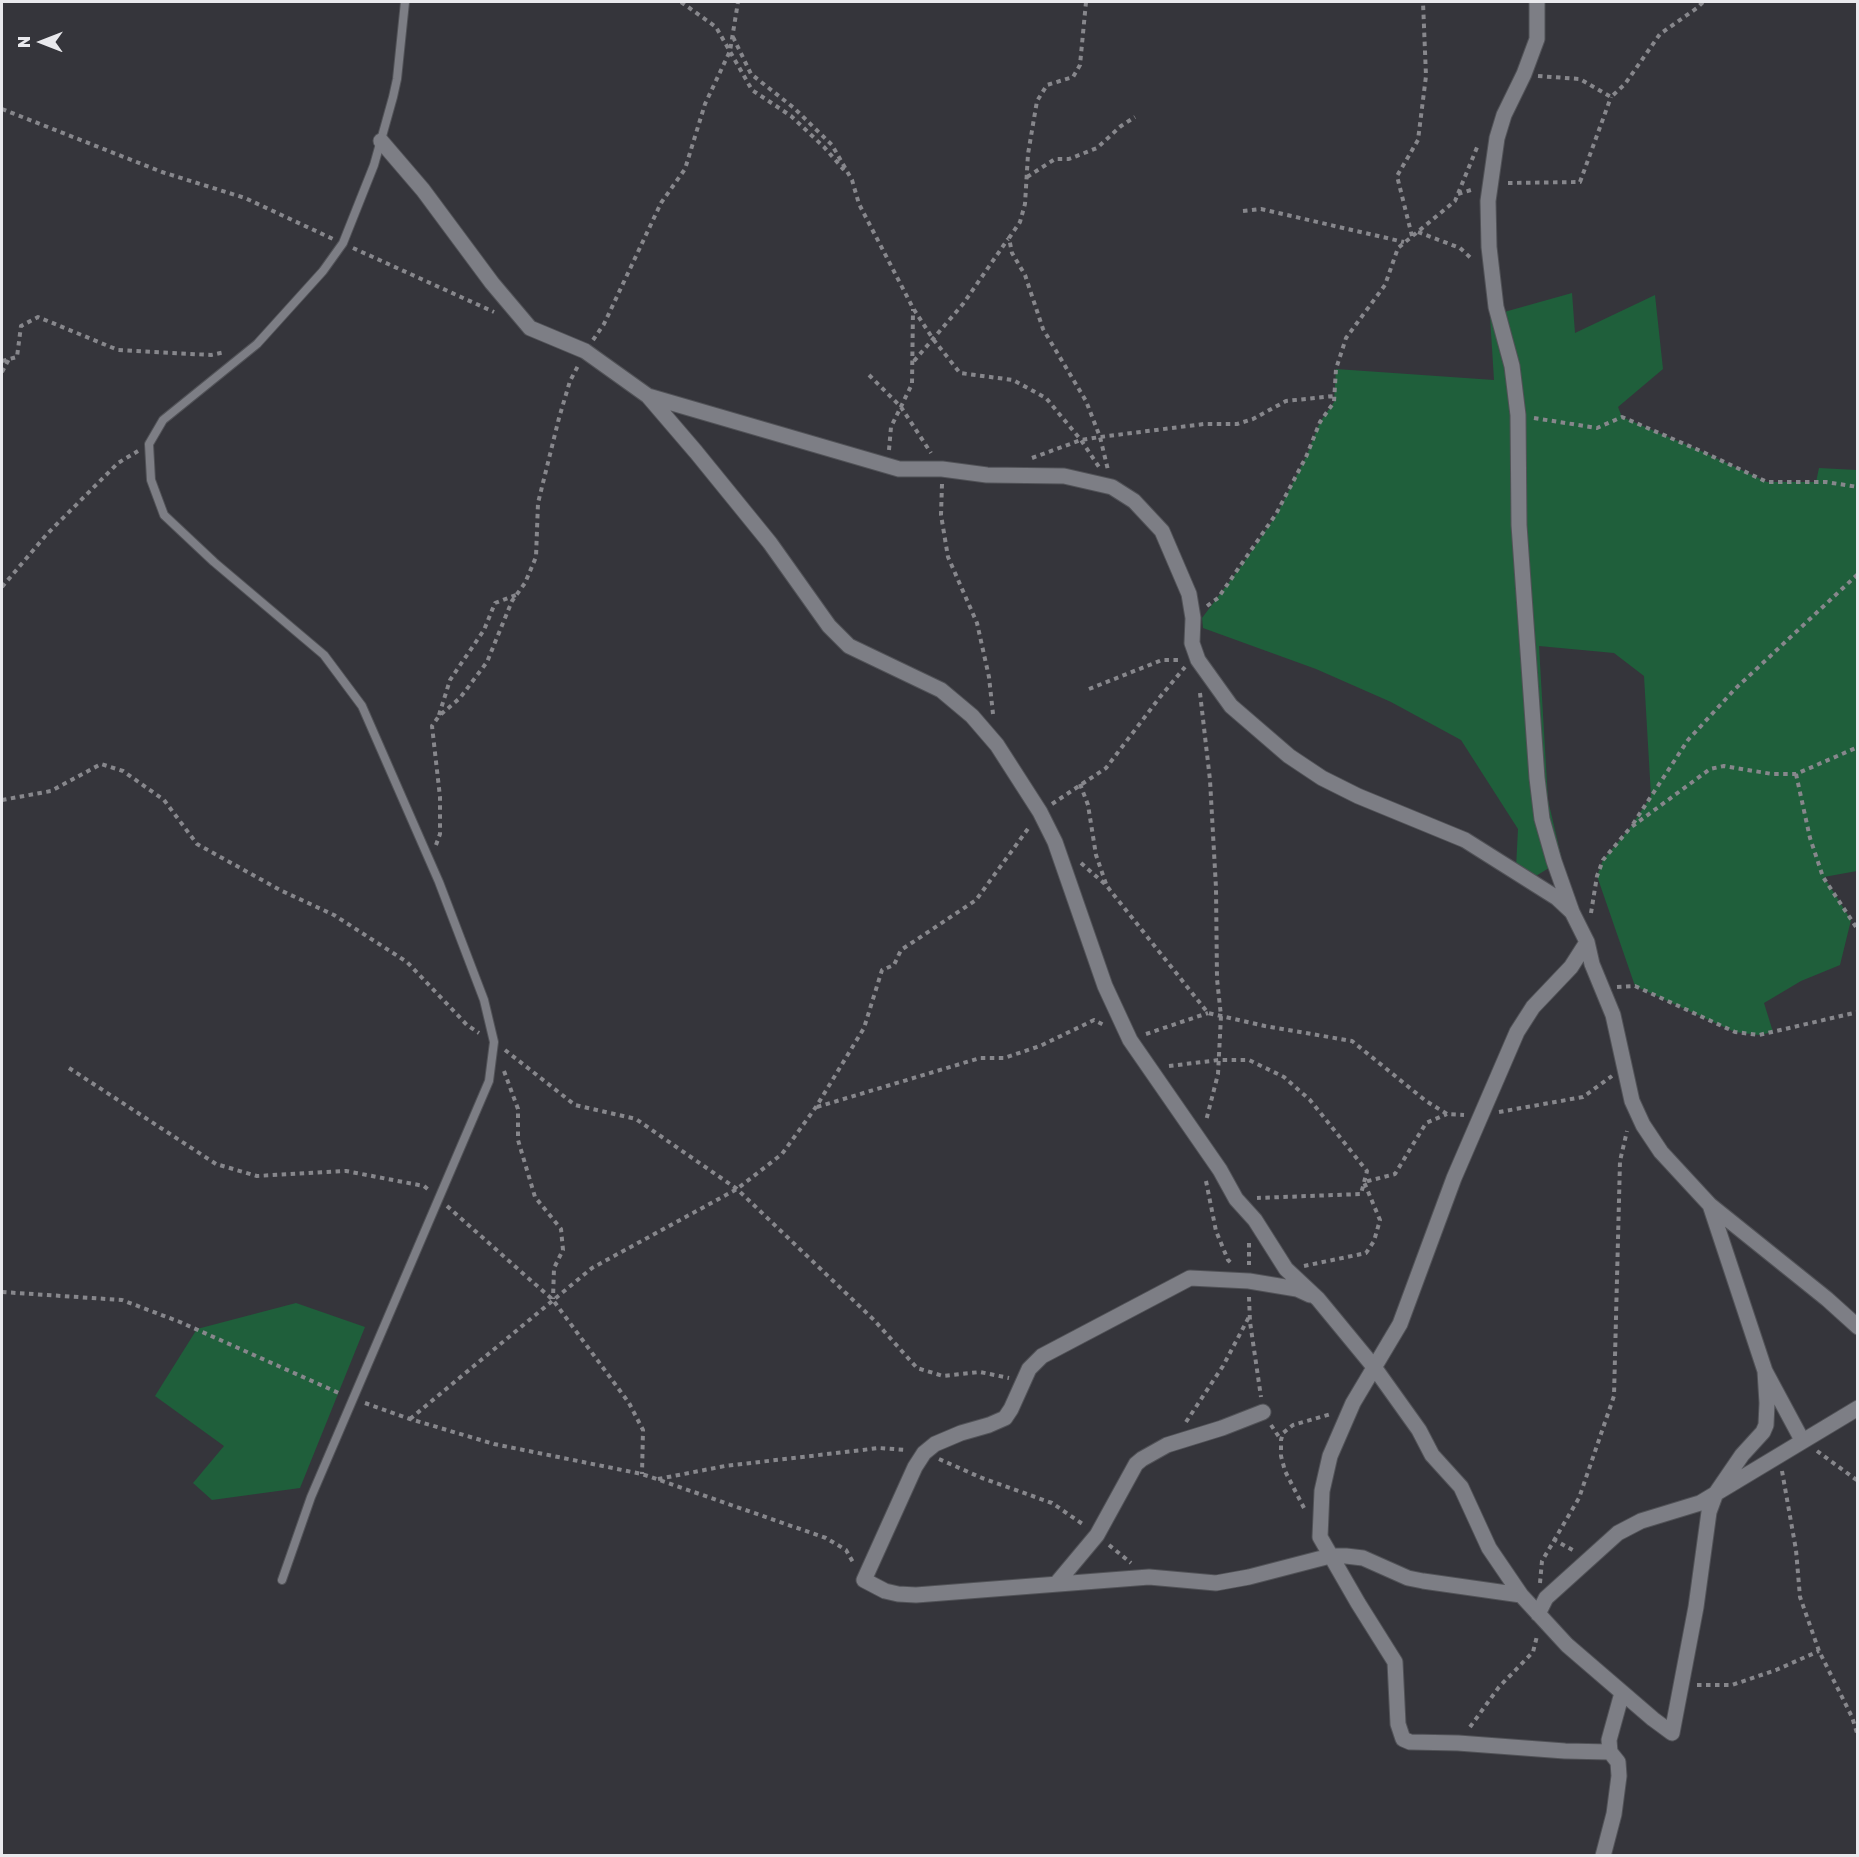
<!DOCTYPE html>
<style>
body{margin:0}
#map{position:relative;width:1859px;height:1857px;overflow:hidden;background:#35353b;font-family:"Golos Text",sans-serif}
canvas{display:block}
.frame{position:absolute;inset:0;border:3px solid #e9e9ed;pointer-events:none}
.north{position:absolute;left:12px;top:12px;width:60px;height:60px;-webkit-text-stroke:4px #35353b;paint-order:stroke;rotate:270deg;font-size:16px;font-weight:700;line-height:24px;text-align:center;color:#e9e9ed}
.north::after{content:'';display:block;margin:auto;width:21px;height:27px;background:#e9e9ed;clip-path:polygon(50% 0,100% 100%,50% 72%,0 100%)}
</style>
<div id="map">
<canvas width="1859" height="1857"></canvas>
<div class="frame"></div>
<div class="north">N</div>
</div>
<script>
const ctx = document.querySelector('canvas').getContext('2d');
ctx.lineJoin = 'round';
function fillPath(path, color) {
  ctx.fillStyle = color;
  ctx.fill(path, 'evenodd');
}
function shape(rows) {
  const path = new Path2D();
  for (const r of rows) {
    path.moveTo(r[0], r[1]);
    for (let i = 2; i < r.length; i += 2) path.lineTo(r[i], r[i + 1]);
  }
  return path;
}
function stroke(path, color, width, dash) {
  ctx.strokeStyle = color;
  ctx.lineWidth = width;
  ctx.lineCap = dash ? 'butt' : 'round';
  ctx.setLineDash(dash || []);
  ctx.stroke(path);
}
const green = shape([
 [1572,293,1575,333,1655,295,1663,369,1618,407,1622,417,1703,452,1767,482,1816,482,1819,468,1857,470,1857,871,1824,877,1851,920,1840,965,1801,981,1764,1003,1773,1032,1759,1035,1735,1032,1635,986,1597,876,1603,860,1630,828,1651,796,1644,676,1614,653,1539,646,1548,800,1562,860,1531,879,1516,868,1518,829,1461,740,1391,702,1316,669,1203,628,1202,618,1242,565,1277,514,1306,457,1320,422,1334,402,1336,369,1494,380,1490,316],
 [296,1303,365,1327,300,1488,212,1500,193,1483,224,1446,155,1396,197,1329]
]);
const path = shape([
 [681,2,716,27,752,90,791,116,824,147,844,170],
 [1086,2,1080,65,1073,77,1047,85,1037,101,1028,154,1025,204,1020,222,1009,238,1012,253,1025,275,1043,329,1086,401,1100,437,1108,470],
 [733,37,751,74,794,108,832,145,852,180,859,204,913,308,933,339,960,373,1013,380,1046,398,1081,440,1099,467],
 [1538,76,1580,79,1611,97,1625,84,1660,34,1697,8,1703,2],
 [2,109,162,172,245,198,333,239],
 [1027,177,1055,159,1069,159,1097,148,1121,126,1135,117],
 [1508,183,1580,182,1611,97],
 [1458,194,1474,189],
 [1243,211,1261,209,1404,242],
 [1418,232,1460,248,1473,260],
 [1412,236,1397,176,1418,140,1426,76,1423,2],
 [353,248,494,312],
 [593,340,604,324,661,203,685,169,705,104,730,51,738,2],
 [2,361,17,357,21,326,38,317,118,350,211,355,225,352],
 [914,361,963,304,1008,239],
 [2,372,9,359],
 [869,375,901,407,931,453],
 [1534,418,1597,428,1622,417,1703,452,1767,482,1826,482,1858,487],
 [889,450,891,427,912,384,913,309],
 [1032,458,1081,440,1100,437,1204,424,1237,424,1253,419,1286,401,1334,396],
 [942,484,941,515,948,557,977,623,989,677,993,714],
 [2,587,47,534,118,463,138,451],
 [1207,606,1218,598,1276,514,1306,457,1320,422,1334,402,1336,369,1346,338,1385,285,1398,248,1455,201,1478,145],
 [1089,689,1162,660,1182,660],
 [1200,693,1210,780,1216,888,1217,979,1221,1016,1218,1074,1206,1121],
 [439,715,450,680,484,630,495,603,516,595],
 [1796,774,1810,838,1823,877,1858,930],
 [1080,784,1088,805,1096,855,1106,884],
 [2,800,51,791,101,764,123,771,164,800,197,844,280,890,334,915,407,962,467,1025,479,1033],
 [1052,804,1106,768,1160,697,1185,667],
 [1633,824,1688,740,1735,689,1858,574],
 [436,845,440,834,440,797,432,726,439,716,460,698,487,662,512,601,525,583,536,557,538,503,559,418,570,381,579,364],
 [1081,863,1106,885,1208,1013,1265,1026,1352,1041,1426,1101,1447,1114,1464,1115],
 [1591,913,1597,876,1603,860,1630,828,1710,769,1724,766,1772,774,1796,774,1858,747],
 [1617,987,1635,986,1735,1032,1759,1035,1858,1012],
 [1146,1034,1208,1013],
 [505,1050,575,1105,636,1119,737,1189,874,1320,917,1368,943,1376,980,1372,1009,1378],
 [1169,1066,1219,1060,1249,1060,1284,1077,1310,1100,1367,1171,1361,1194,1257,1198],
 [69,1068,216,1164,257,1176,346,1171,424,1186,430,1191],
 [504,1071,518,1109,518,1140,535,1197,561,1229,563,1250,554,1268,553,1299],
 [817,1107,980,1058,1004,1058,1040,1046,1094,1020,1104,1025],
 [1499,1112,1583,1097,1612,1076],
 [1206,1181,1216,1231,1228,1260,1232,1264],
 [447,1206,553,1300,629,1403,643,1430,642,1474],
 [1249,1243,1249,1265],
 [1304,1266,1366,1253,1374,1241,1380,1220,1364,1182,1395,1174,1426,1123,1447,1114],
 [2,1292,122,1300,180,1322,341,1394],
 [1249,1297,1250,1322,1261,1397],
 [365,1403,410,1419,494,1444,642,1474,826,1538,846,1550,854,1564],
 [410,1419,592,1268,737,1189,782,1154,816,1107,864,1028,882,970,894,965,901,950,976,900,1030,826],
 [1186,1422,1223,1366,1250,1315],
 [1271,1425,1281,1440],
 [1817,1451,1858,1481],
 [939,1459,982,1478,1052,1503,1084,1525],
 [1782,1471,1796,1550,1800,1597,1819,1651,1852,1717,1858,1736],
 [658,1479,725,1466,879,1448,907,1450],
 [1304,1508,1285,1471,1281,1456,1281,1440,1283,1433,1293,1425,1331,1414],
 [1553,1539,1576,1552],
 [1109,1545,1131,1563],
 [1540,1583,1542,1561,1579,1498,1614,1396,1620,1161,1627,1131],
 [1697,1685,1732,1685,1776,1670,1819,1651],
 [1470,1727,1499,1687,1533,1652,1537,1636]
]);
const service = shape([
 [282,1580,311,1497,489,1081,494,1042,484,1000,439,882,362,706,324,655,214,562,164,515,151,480,149,444,163,420,257,344,323,271,343,243,374,165,393,97,397,79,405,2]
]);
const minor = shape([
 [1537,2,1537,39,1524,74,1504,115,1497,138,1488,201,1489,247,1496,307,1512,366,1518,415,1519,525,1537,778,1542,819,1554,861,1572,912,1587,942,1592,964,1613,1015,1632,1101,1643,1125,1661,1152,1710,1205,1827,1299,1858,1327],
 [381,141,423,190,492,283,530,328,585,351,648,396,899,469,942,469,987,475,1064,476,1112,487,1134,501,1162,531,1189,594,1193,618,1192,643,1198,660,1231,706,1289,756,1322,778,1358,796,1465,840,1557,898,1572,912],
 [648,396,696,452,770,543,829,626,849,646,941,690,972,716,997,745,1040,812,1055,842,1105,986,1130,1040,1220,1170,1236,1199,1255,1220,1286,1269,1318,1299,1374,1367,1419,1430,1432,1455,1461,1487,1489,1548,1521,1595,1567,1645,1653,1719,1672,1733,1696,1607,1709,1512,1716,1493,1742,1455,1763,1432,1766,1425,1767,1403,1765,1371],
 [1587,942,1571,967,1533,1007,1517,1032,1454,1178,1400,1324,1353,1403,1330,1456,1322,1491,1320,1537,1358,1603,1395,1662,1398,1724,1403,1739,1410,1742,1458,1743,1565,1751,1610,1752],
 [1710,1205,1765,1371,1802,1440],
 [1310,1295,1297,1289,1249,1281,1190,1278,1042,1356,1029,1369,1011,1409,1005,1418,989,1425,961,1433,935,1444,924,1453,915,1467,864,1580,885,1591,898,1594,916,1595,1149,1577,1216,1583,1249,1577,1330,1556,1346,1556,1363,1558,1408,1578,1423,1581,1521,1595],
 [1056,1584,1097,1535,1136,1464,1142,1459,1167,1445,1222,1428,1263,1412],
 [1538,1614,1546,1598,1618,1533,1641,1521,1700,1503,1858,1408],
 [1603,1856,1614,1814,1619,1776,1618,1762,1610,1752,1609,1740,1622,1693]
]);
fillPath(green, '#1f5f3b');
stroke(service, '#515257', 10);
stroke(minor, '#515257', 17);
stroke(path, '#87878c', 4, [4.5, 4.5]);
stroke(service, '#7d7e85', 8);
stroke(minor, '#7d7e85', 15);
</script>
